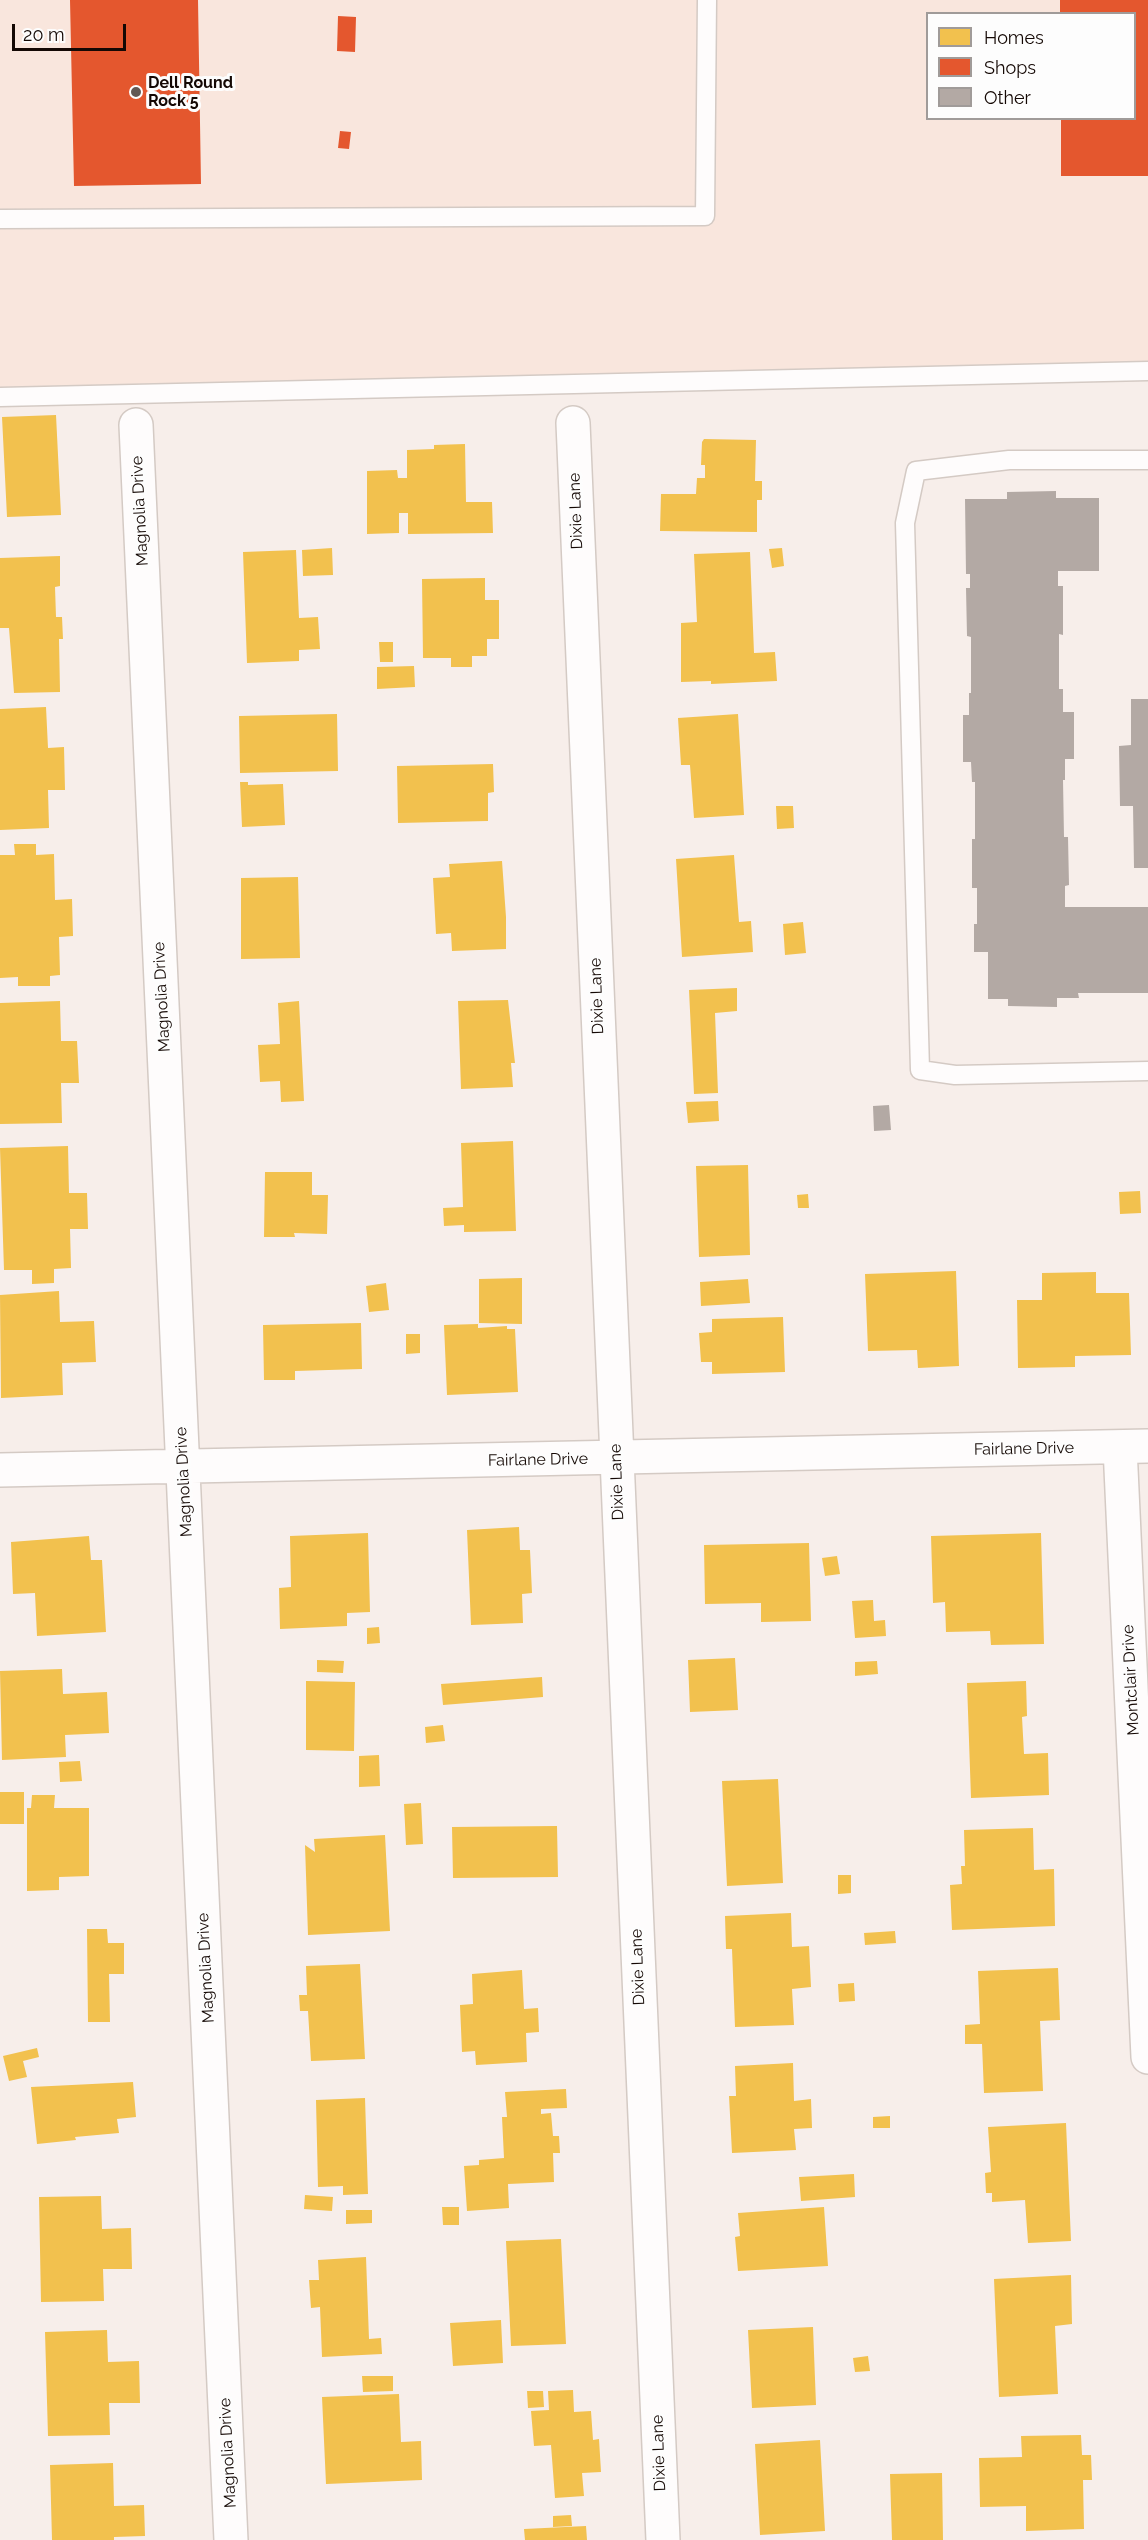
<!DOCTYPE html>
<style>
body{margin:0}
#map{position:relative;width:1148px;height:2540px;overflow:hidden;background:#f7eeea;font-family:Raleway,sans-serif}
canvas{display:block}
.legend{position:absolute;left:926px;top:12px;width:210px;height:108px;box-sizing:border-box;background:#fdfdfd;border:2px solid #a09b99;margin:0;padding:8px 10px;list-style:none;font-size:18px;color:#140804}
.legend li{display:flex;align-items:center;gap:12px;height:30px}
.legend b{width:30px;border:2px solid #a09b99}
.scale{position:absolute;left:12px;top:24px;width:114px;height:27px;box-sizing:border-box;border:3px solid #140804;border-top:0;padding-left:8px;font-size:18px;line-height:21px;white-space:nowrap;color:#140804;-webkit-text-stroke:4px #fdfdfd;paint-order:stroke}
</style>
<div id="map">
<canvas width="1148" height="2540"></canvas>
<ul class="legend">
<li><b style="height:16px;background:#f2c14e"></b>Homes</li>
<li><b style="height:16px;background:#e4572e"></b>Shops</li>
<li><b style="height:16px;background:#b3a9a4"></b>Other</li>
</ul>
<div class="scale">20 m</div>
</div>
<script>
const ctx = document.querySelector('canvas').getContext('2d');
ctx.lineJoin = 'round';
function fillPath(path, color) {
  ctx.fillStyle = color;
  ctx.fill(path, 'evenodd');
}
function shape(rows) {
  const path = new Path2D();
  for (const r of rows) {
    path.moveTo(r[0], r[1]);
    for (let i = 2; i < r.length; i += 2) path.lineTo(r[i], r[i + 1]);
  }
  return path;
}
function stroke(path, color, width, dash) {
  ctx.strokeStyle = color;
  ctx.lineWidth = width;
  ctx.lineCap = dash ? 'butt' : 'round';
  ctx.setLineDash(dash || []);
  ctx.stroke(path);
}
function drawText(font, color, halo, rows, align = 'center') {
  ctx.font = font + ' Raleway,sans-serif';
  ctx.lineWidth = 6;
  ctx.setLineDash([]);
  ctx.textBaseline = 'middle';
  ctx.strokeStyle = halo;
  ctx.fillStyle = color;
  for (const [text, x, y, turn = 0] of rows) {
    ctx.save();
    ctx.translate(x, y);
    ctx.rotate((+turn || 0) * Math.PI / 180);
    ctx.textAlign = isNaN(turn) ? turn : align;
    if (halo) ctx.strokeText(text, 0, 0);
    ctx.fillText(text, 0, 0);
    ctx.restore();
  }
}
const built = shape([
 [0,0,1148,0,1148,363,0,392],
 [928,14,1134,14,1134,118,928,118]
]);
const homes = shape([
 [56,415,61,515,7,517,2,417],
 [704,439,756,440,755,481,762,481,762,500,757,500,757,532,660,531,661,494,696,494,697,478,705,478,705,465,701,465,702,442],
 [465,444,466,502,492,502,493,533,408,534,408,513,399,513,399,533,367,534,367,471,397,470,398,478,407,478,407,450,434,449,434,445],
 [332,548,333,575,303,576,302,550],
 [782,548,784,566,772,568,769,549],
 [296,550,299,618,318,617,320,649,299,650,299,661,247,663,243,552],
 [750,552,754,653,775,652,777,681,711,684,711,681,681,682,681,623,697,622,694,554],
 [60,556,60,586,55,587,56,617,62,617,63,639,59,639,60,692,14,693,9,628,0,628,0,558],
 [485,578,485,600,499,600,499,639,487,639,487,656,472,656,472,667,451,667,451,658,423,658,422,579],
 [379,642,393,642,393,662,380,662],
 [414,666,415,687,377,689,377,667],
 [46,707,48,748,64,747,65,790,48,790,49,828,0,830,0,709],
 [337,714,338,771,240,773,239,716],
 [738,714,744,815,694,818,690,765,681,765,678,718],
 [493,764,494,792,488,793,488,821,398,823,397,766],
 [240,782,248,782,248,785,283,784,285,825,242,827],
 [776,806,793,806,794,828,777,829],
 [14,844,36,844,36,855,54,854,55,900,72,899,73,936,59,937,60,975,50,976,50,986,18,986,18,977,0,978,0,855,15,855],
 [734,855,739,922,751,921,753,952,682,957,676,859],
 [502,861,506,917,506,949,452,951,451,933,436,934,433,878,450,877,449,864],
 [298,877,300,958,241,959,241,878],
 [803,922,806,953,785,955,783,924],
 [737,988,737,1011,715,1013,718,1093,694,1094,689,990],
 [508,1000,515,1063,511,1063,513,1087,461,1089,458,1001],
 [60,1001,61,1041,77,1041,79,1083,61,1083,62,1123,0,1124,0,1003],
 [299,1001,304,1101,281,1102,280,1081,260,1082,258,1045,280,1044,278,1003],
 [718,1101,719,1121,688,1123,686,1102],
 [513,1141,516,1231,464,1232,464,1225,444,1226,443,1208,463,1207,461,1143],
 [68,1146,69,1193,87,1193,88,1229,70,1229,71,1268,54,1269,54,1283,32,1284,32,1270,4,1270,0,1148],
 [748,1165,750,1255,699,1257,696,1166],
 [265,1172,312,1172,312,1195,328,1195,327,1234,294,1233,295,1237,264,1237],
 [1140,1191,1141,1213,1120,1214,1119,1192],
 [808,1194,809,1208,798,1208,797,1195],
 [956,1271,959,1366,918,1368,917,1350,868,1351,865,1274],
 [1096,1272,1096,1293,1129,1293,1131,1355,1075,1356,1075,1367,1018,1368,1017,1300,1042,1300,1042,1273],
 [522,1278,522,1324,479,1323,479,1279],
 [748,1279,750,1303,701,1306,700,1282],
 [386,1283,389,1310,369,1312,366,1286],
 [59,1291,60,1322,94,1321,96,1362,62,1363,63,1395,1,1398,0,1295],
 [783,1317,785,1372,712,1374,712,1362,701,1362,699,1333,712,1332,712,1319],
 [361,1323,362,1369,295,1371,295,1380,264,1380,263,1325],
 [478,1324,478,1328,507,1326,507,1329,515,1329,518,1392,447,1395,444,1325],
 [406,1334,420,1334,420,1353,406,1354],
 [519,1527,520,1550,530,1550,532,1593,522,1594,523,1623,471,1625,467,1530],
 [368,1533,370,1612,347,1613,347,1626,280,1629,279,1588,291,1587,290,1536],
 [1041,1533,1044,1644,991,1645,990,1631,946,1632,945,1602,933,1603,931,1536],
 [89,1536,91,1560,102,1560,106,1632,37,1636,35,1593,13,1594,11,1542],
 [809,1543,811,1621,761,1622,761,1603,705,1604,704,1545],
 [837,1556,840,1574,825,1576,822,1558],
 [873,1600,874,1621,885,1620,886,1636,855,1638,852,1601],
 [379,1627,380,1643,367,1644,367,1628],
 [735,1658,738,1710,690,1712,688,1660],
 [317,1660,344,1661,343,1673,317,1672],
 [877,1661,878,1674,855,1676,855,1662],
 [62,1669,63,1694,107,1692,109,1733,65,1735,66,1757,2,1760,0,1671],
 [542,1677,543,1697,443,1705,441,1684],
 [306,1681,355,1682,354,1751,306,1750],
 [1026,1681,1027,1716,1022,1717,1024,1754,1048,1753,1049,1795,971,1798,967,1683],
 [443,1725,445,1741,426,1743,425,1727],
 [379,1755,380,1786,359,1787,359,1756],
 [80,1761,82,1781,60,1782,59,1762],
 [778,1779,783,1883,727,1886,722,1781],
 [0,1792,24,1792,24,1824,0,1824],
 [32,1795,55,1795,54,1808,89,1808,89,1876,59,1877,59,1890,27,1891,27,1808,31,1808],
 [421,1803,423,1844,406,1845,404,1804],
 [557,1826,558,1877,453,1878,452,1827],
 [1033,1828,1034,1870,1054,1869,1055,1926,952,1930,950,1885,962,1884,961,1866,965,1866,964,1830],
 [385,1835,390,1931,308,1935,305,1845,315,1852,314,1839],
 [838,1875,851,1875,851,1893,838,1894],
 [791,1913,792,1947,809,1946,811,1987,792,1989,794,2025,735,2027,732,1949,726,1949,725,1916],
 [87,1929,107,1929,108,1943,124,1943,124,1974,109,1974,110,2022,88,2022],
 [895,1931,896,1943,865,1945,864,1933],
 [360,1964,365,2059,311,2061,308,2011,300,2011,299,1995,307,1995,306,1966],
 [1058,1968,1060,2020,1040,2021,1043,2091,984,2093,982,2044,965,2044,965,2025,980,2024,978,1971],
 [522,1970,524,2009,538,2008,539,2032,526,2033,527,2062,476,2065,475,2051,462,2052,460,2005,473,2004,472,1974],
 [854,1983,855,2001,839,2002,838,1984],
 [37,2048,39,2057,23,2061,27,2077,9,2081,3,2056],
 [793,2063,794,2101,811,2099,812,2128,794,2129,796,2150,732,2153,729,2096,736,2096,735,2066],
 [133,2082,136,2117,117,2119,119,2133,75,2137,76,2140,37,2144,31,2087],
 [566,2089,567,2108,541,2109,541,2114,551,2113,553,2136,559,2136,560,2153,553,2153,554,2182,508,2184,509,2208,467,2211,464,2166,479,2165,479,2160,504,2158,502,2117,507,2117,505,2092],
 [365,2098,368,2194,343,2195,343,2186,318,2187,316,2100],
 [890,2116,890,2128,873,2128,873,2117],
 [1066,2123,1071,2241,1028,2243,1025,2200,992,2202,992,2193,986,2193,985,2173,991,2172,988,2127],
 [854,2174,855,2197,801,2201,799,2177],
 [305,2195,333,2197,332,2211,304,2209],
 [101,2196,102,2229,131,2228,132,2269,103,2269,104,2301,41,2302,39,2197],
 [442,2207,459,2207,459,2225,443,2225],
 [824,2207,828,2266,738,2271,735,2237,740,2236,738,2213],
 [346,2210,372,2210,372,2223,346,2224],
 [561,2239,566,2344,511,2346,506,2241],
 [366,2257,369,2339,381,2338,382,2354,322,2357,320,2307,311,2308,309,2280,319,2280,318,2260],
 [1071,2275,1072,2324,1055,2326,1058,2394,999,2397,994,2279],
 [501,2320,503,2363,453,2366,450,2323],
 [813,2327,816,2405,752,2408,748,2330],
 [107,2330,108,2362,139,2361,140,2403,109,2403,110,2435,48,2436,45,2332],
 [868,2356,870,2371,855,2372,853,2358],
 [362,2376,393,2376,393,2391,363,2392],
 [573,2390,574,2412,591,2411,593,2440,599,2439,601,2472,582,2473,584,2496,555,2498,551,2445,534,2446,531,2411,549,2410,548,2391],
 [527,2391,543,2391,544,2407,528,2408],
 [399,2394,401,2442,421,2441,422,2480,326,2484,322,2397],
 [1081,2435,1082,2455,1091,2455,1092,2480,1083,2480,1084,2529,1026,2531,1026,2506,980,2507,979,2458,1022,2457,1021,2436],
 [820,2440,825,2531,760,2535,755,2444],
 [113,2463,114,2506,144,2505,145,2536,114,2537,114,2540,52,2540,50,2465],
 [942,2473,943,2540,892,2540,890,2474],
 [571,2515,572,2526,553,2527,553,2516],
 [586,2526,587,2540,525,2540,524,2529]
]);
const shops = shape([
 [70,0,198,0,201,184,74,186],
 [1060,0,1148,0,1148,176,1061,176,1061,118,1134,118,1134,14,1060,14],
 [338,16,356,17,355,52,337,51],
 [340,131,351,132,349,149,338,148]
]);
const building = shape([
 [1056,491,1056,498,1099,498,1099,571,1058,571,1058,586,1063,586,1063,635,1059,634,1059,689,1063,689,1063,712,1074,712,1074,759,1065,759,1065,780,1063,780,1064,837,1068,837,1069,885,1065,886,1065,907,1148,907,1148,993,1078,993,1079,998,1057,998,1057,1007,1008,1006,1008,999,988,999,988,952,974,952,974,924,977,924,977,888,972,888,972,839,975,839,975,782,972,782,971,762,963,762,963,715,969,715,969,693,971,693,971,637,967,636,966,588,970,588,970,574,966,574,965,499,1007,499,1007,492],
 [1131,699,1148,699,1148,868,1134,868,1133,806,1120,806,1119,746,1131,745],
 [889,1105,891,1130,874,1131,873,1106]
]);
const lane = shape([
 [0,219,705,216,707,0],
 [0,397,1148,371],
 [1148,460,1009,460,916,471,905,523,920,1070,955,1075,1148,1071]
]);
const street = shape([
 [573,423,663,2540],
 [136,425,231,2540],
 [1120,1447,1148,2057],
 [0,1470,1148,1446]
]);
const markers = [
 [136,92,6,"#635854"]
];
const poiNames = [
 ["Dell Round",148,83],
 ["Rock 5",148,101]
];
const streetNames = [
 ["Magnolia Drive",140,511,-93],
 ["Dixie Lane",576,511,-92],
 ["Dixie Lane",597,996,-92],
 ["Magnolia Drive",162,997,-93],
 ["Fairlane Drive",1024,1449,-1],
 ["Fairlane Drive",538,1460,-1],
 ["Magnolia Drive",184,1482,-93],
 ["Dixie Lane",617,1482,-92],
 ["Montclair Drive",1131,1680,-93],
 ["Dixie Lane",638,1967,-92],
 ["Magnolia Drive",206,1968,-93],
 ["Magnolia Drive",228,2453,-93],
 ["Dixie Lane",659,2453,-92]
];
fillPath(built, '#f9e6dd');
fillPath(homes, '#f2c14e');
fillPath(shops, '#e4572e');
fillPath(building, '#b3a9a4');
stroke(lane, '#d4cac4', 21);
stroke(street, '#d4cac4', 36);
stroke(lane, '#fefcfc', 18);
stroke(street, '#fefcfc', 33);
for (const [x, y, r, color] of markers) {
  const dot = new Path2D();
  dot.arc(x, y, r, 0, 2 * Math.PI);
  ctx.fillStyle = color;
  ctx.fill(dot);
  stroke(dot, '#fdfdfd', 2);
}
drawText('bold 16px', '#140804', '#fdfdfd', poiNames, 'left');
drawText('16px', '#140804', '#fdfdfd', streetNames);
</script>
